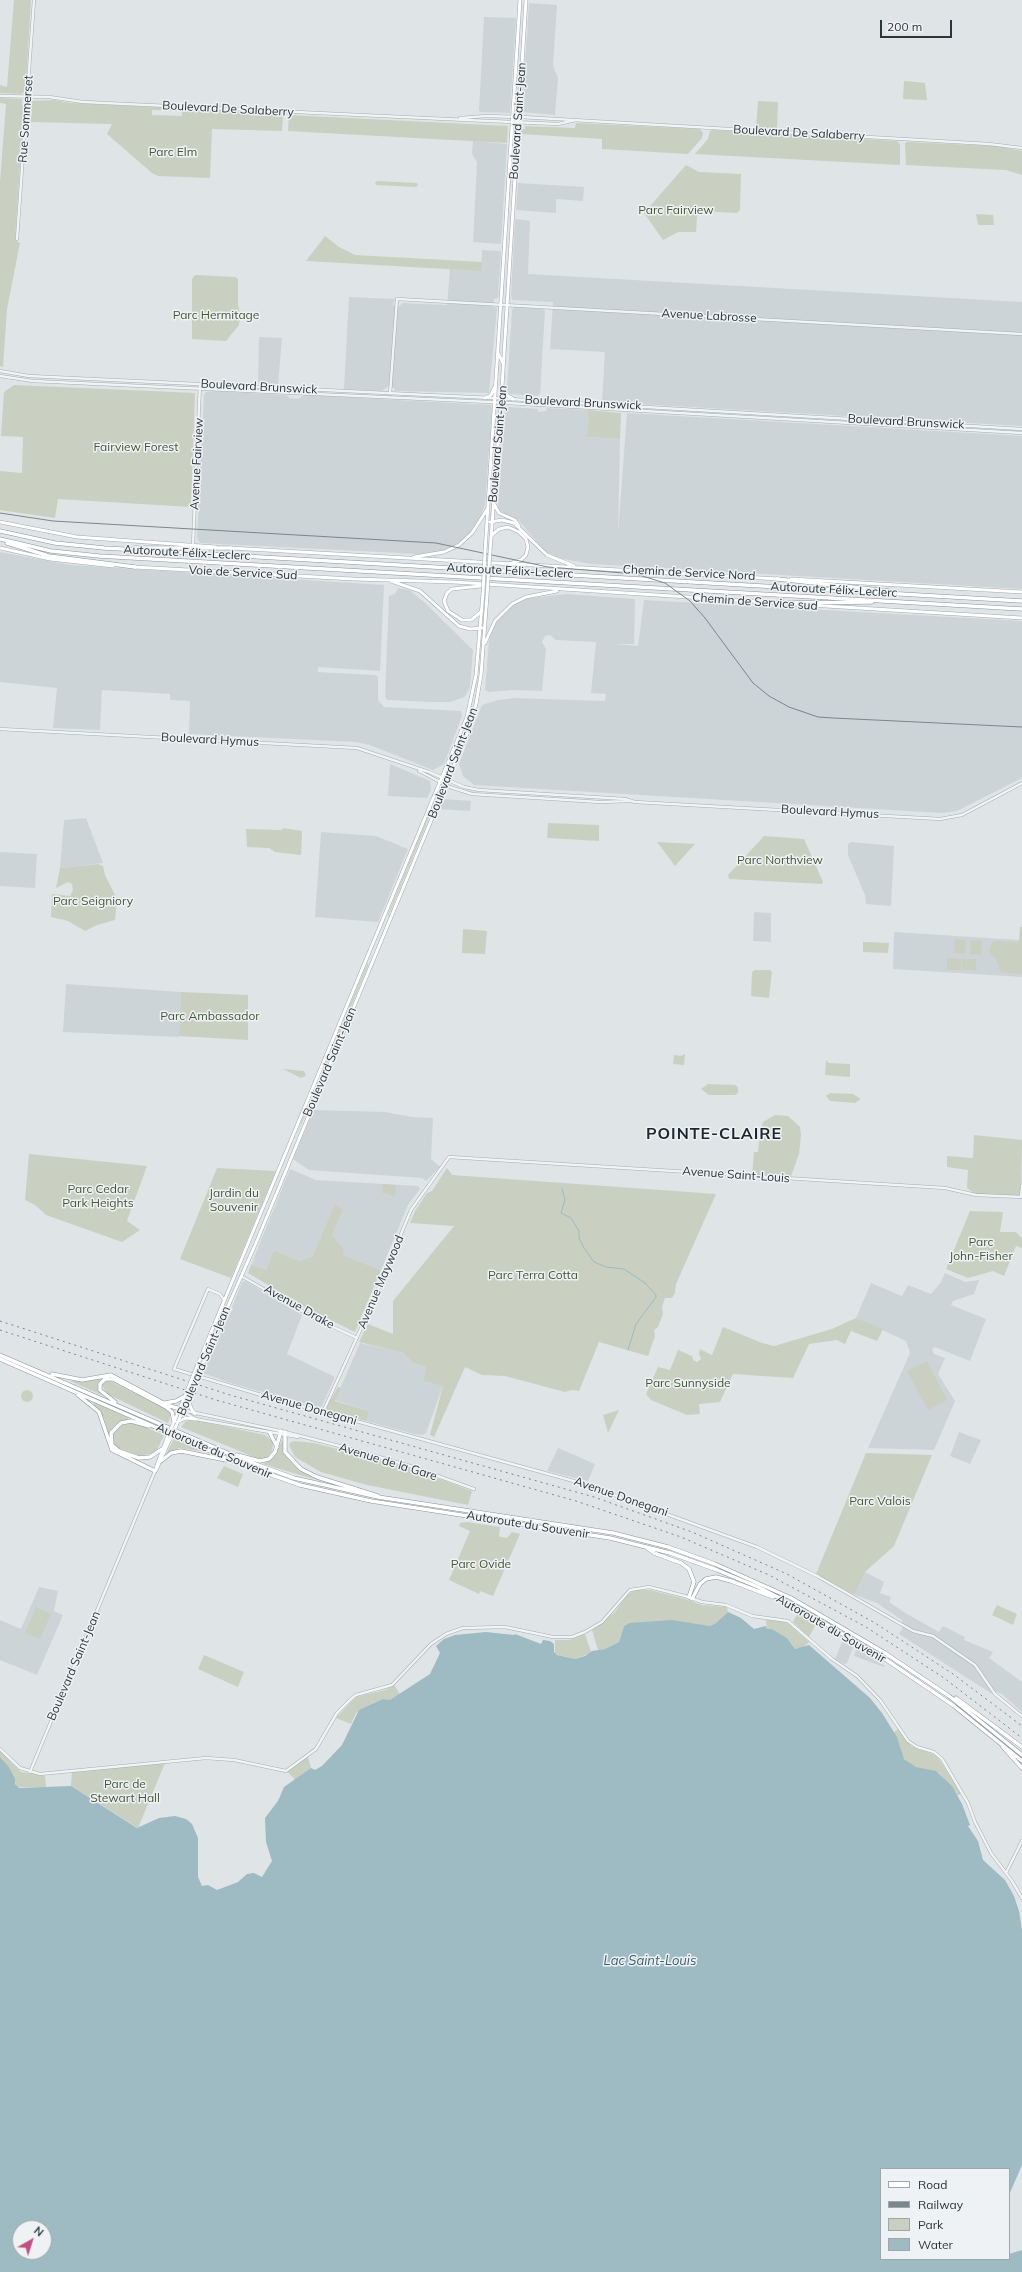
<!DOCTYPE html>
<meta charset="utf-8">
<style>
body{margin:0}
#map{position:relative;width:1022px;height:2272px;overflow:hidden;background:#dfe4e7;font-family:Mulish,sans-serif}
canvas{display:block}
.legend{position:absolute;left:880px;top:2168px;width:130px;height:92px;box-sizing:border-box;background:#eef2f4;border:1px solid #a0a6aa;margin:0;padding:5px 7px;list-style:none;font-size:12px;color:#2a353c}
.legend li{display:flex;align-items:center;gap:8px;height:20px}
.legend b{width:20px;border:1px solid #a0a6aa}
.north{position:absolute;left:12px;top:2220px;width:40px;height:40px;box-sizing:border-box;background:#eef2f4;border:1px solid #a0a6aa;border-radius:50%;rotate:39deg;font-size:11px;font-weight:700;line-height:16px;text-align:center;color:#2a353c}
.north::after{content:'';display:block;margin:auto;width:14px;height:18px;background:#bf517f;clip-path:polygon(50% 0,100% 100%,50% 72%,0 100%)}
.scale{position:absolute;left:880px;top:20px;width:72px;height:18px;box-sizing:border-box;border:2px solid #2a353c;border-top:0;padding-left:5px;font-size:12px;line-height:14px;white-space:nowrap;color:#2a353c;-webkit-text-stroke:3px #eef2f4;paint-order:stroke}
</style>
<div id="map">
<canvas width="1022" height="2272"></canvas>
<ul class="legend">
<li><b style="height:5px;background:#fff"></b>Road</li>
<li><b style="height:5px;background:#7a878e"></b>Railway</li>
<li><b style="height:11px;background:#c9d0c1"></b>Park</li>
<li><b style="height:11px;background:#9ebac3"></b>Water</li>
</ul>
<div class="north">N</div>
<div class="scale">200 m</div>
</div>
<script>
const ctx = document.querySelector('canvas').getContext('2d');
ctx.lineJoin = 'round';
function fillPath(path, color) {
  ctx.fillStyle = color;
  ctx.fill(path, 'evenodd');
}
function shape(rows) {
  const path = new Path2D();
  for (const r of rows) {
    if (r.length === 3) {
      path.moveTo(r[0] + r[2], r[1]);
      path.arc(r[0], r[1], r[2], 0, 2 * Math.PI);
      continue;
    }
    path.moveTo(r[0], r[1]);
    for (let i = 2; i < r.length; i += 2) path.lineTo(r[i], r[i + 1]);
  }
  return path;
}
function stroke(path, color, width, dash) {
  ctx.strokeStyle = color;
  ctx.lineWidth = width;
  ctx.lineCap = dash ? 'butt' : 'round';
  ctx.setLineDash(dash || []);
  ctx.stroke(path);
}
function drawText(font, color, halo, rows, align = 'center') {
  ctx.font = font + ' Mulish,sans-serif';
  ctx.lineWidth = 3;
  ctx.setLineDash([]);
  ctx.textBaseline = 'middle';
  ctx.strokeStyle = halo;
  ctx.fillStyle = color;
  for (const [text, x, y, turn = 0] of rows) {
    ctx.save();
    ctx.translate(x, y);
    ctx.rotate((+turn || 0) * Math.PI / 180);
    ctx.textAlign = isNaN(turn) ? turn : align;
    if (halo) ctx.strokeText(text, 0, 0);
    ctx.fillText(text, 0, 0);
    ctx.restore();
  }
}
const built = shape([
 [529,3,557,5,553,66,558,78,555,115,522,112],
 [484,17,516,18,510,113,480,112,479,110],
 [473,141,507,144,501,244,473,242,477,162,472,154],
 [518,183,584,187,583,201,556,199,556,213,516,210],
 [517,219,530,221,528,274,1022,302,1022,426,602,402,605,352,550,349,553,302,512,300,511,295,515,220],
 [482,250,501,251,498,298,494,299,493,307,497,308,489,393,395,391,394,388,387,387,382,391,344,389,349,297,395,299,393,305,400,306,402,303,447,305,450,269,481,270],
 [514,307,543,309,545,311,540,394,538,396,510,394,507,390,512,310],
 [259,337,282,338,278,385,258,383],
 [213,391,286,395,290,398,298,399,304,395,491,405,492,408,485,505,479,520,467,536,455,545,442,551,419,554,200,543,197,538,204,395,206,392],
 [509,407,538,409,538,412,546,411,547,408,588,410,587,437,620,439,618,534,627,413,1022,436,1022,589,591,564,557,558,546,552,518,520,504,514,498,508,505,410],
 [0,552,71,565,384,585,380,671,318,667,318,672,375,675,378,677,378,700,384,707,461,711,462,716,444,764,433,770,370,745,356,742,189,734,190,701,170,700,170,694,102,690,100,730,53,728,57,688,0,682],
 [398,588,409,590,423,601,473,650,470,687,465,697,450,702,432,702,388,700,385,697,389,596,395,594],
 [567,594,635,599,634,644,615,644,638,646,644,600,1022,621,1022,778,957,811,942,813,474,785,463,776,459,764,482,705,498,700,515,698,605,701,606,694,591,693,596,642,556,640,550,635,545,636,542,642,546,649,542,691,513,690,489,692,485,690,489,641,494,626,502,615,516,603,529,598],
 [390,764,430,781,431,790,427,798,388,796],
 [443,799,471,801,470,811,438,809],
 [86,818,103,863,60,868,64,820],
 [321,832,376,836,408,849,378,922,315,917],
 [851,842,894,846,891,906,866,904,865,895,848,855,848,844],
 [0,852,37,854,35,888,0,886],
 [754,912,771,913,771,942,753,941],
 [894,932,1019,940,1022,942,1022,977,893,969],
 [66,984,181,992,179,1037,63,1032],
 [314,1110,385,1112,412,1117,433,1118,431,1159,440,1167,426,1181,422,1178,309,1170,293,1159],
 [290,1169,316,1180,418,1186,420,1189,408,1205,381,1270,343,1255,332,1235,343,1210,313,1256,308,1259,300,1261,274,1250,266,1270,251,1265],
 [945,1273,965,1282,979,1280,974,1294,953,1301,951,1305,986,1319,970,1361,935,1347,932,1349,934,1354,945,1358,938,1374,955,1401,934,1450,868,1448,910,1353,906,1341,856,1318,871,1283,902,1296,908,1285,931,1294,941,1282],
 [245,1281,302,1315,287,1354,335,1377,321,1408,230,1383,203,1373,226,1321,233,1309,232,1307,242,1282],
 [360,1343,405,1353,413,1363,426,1367,443,1386,426,1433,422,1435,414,1434,366,1421,368,1411,335,1400],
 [959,1432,981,1440,970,1464,950,1456],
 [558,1448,595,1464,588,1481,547,1471],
 [865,1572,884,1582,880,1593,891,1597,889,1602,907,1614,939,1632,943,1626,965,1637,964,1640,993,1652,989,1658,1022,1682,1022,1712,1002,1694,997,1692,992,1694,899,1634,903,1627,902,1620,877,1603,855,1595],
 [39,1587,58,1591,54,1611,63,1615,37,1675,0,1660,0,1620,21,1629],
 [842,1642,853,1647,847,1663,844,1664,835,1659],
 [857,1647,885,1666,884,1667,854,1656]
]);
const green = shape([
 [14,0,31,0,26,84,24,92,22,94,0,93,0,85,7,87],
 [904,81,925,83,927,100,903,99],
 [0,98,22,99,22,106,24,107,15,240,20,243,7,309,3,367,0,366,0,182,6,104,0,103],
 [54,100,71,103,278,113,278,115,282,115,283,117,282,131,212,129,210,178,158,176,152,173,107,134,112,124,29,122,31,101],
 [152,110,182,111,182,116,152,115],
 [758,101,778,102,777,129,756,128],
 [289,115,508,126,507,143,288,131],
 [576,123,700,129,703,133,702,138,688,154,602,149,602,139,521,134,521,129,525,129,525,126,575,128],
 [713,130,897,141,900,144,900,165,695,154,708,139,710,131],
 [907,142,996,146,1022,151,1022,175,1006,170,906,165,905,143],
 [686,165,699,172,741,174,740,210,737,213,700,211,697,216,696,232,678,232,663,240,644,213],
 [377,181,417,183,418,185,416,187,376,185,375,183],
 [976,214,993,215,994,225,978,225],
 [325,236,339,247,355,255,482,262,481,271,306,261],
 [195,275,235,277,238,279,238,304,240,314,239,325,226,341,192,339,192,279],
 [14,385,195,393,191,507,58,499,55,518,0,510,0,471,22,473,23,437,1,436,4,392],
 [588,410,621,413,620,439,587,437],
 [440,787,422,835,388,917,388,914],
 [548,823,599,825,599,841,547,838],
 [283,828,302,831,301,855,275,852,269,848,247,847,246,829,282,830],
 [764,836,804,839,823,882,822,884,729,879,728,875],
 [657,842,695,844,675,866],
 [98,864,103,866,105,875,117,899,115,920,97,925,85,931,68,921,51,917,52,894,70,896,73,890,72,884,68,882,56,888,60,868],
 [1020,927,1022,927,1022,977,1022,974,1001,972,995,958,990,954,990,948,993,941,1019,942],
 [463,929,487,931,485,954,462,953],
 [955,939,966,940,965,954,954,953],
 [971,940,982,941,981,955,970,954],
 [863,942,889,943,888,953,863,952],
 [947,958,961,959,961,970,947,970],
 [962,959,976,959,976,970,962,970],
 [368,962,368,966,296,1137,311,1096],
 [755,970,770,970,772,972,769,998,751,996,752,972],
 [181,992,248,995,248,1040,179,1036],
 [685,1054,684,1065,673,1064,674,1055,681,1056],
 [826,1060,829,1063,850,1064,850,1077,825,1075],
 [283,1069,304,1071,306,1076,301,1078],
 [708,1084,735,1085,738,1087,738,1093,735,1095,709,1095,701,1089],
 [830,1093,853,1094,861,1099,855,1103,830,1101,826,1096],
 [775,1115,788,1116,800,1127,801,1135,799,1154,791,1176,752,1174,754,1152,758,1152,760,1133,763,1122],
 [974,1135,1022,1140,1021,1197,976,1195,967,1188,968,1170,947,1167,947,1156,973,1158],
 [29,1154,147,1166,127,1221,140,1230,122,1242,46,1215,35,1205,25,1200],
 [217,1168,276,1171,231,1278,180,1259],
 [447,1168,452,1175,716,1194,676,1284,675,1293,672,1298,665,1298,662,1307,663,1314,658,1327,654,1330,655,1336,648,1356,599,1342,579,1391,572,1390,565,1392,505,1376,482,1375,465,1367,434,1437,430,1435,443,1386,424,1381,426,1367,413,1363,404,1353,359,1342,368,1324,393,1334,393,1301,454,1226,410,1223,415,1211,427,1193,432,1191],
 [383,1184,396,1185,395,1196,382,1193],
 [335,1204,343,1210,332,1235,344,1250,343,1255,381,1270,355,1332,308,1309,248,1273,251,1265,266,1270,274,1250,300,1261,313,1256],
 [970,1211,1003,1212,1000,1232,1016,1232,1022,1238,1022,1248,1016,1246,1004,1276,993,1271,968,1278,946,1269],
 [856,1318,883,1329,877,1341,851,1331,845,1344,837,1340,809,1344,793,1378,733,1374,720,1402,699,1404,700,1414,687,1415,651,1400,646,1394,658,1367,670,1370,678,1350,692,1356,693,1360,697,1362,701,1359,699,1354,700,1349,712,1355,723,1327,762,1343,774,1346,832,1329],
 [927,1361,947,1400,928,1410,907,1371],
 [101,1378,98,1388,102,1395,70,1381,87,1381],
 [108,1380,167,1409,171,1415,168,1423,107,1394,102,1385],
 [338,1387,341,1388,335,1401,369,1411,366,1421,328,1411,326,1408],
 [27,1396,6],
 [95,1402,128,1417,128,1419,116,1424,108,1434,104,1418,93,1404],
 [619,1410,608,1433,603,1415],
 [195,1420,265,1435,273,1442,272,1451,267,1458,259,1459,181,1427,186,1421],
 [127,1422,135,1423,164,1435,157,1450,151,1454,138,1456,117,1448,113,1441,114,1431,119,1426],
 [174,1439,206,1452,179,1448,166,1454],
 [282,1440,286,1456,300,1470,341,1485,341,1487,263,1464,274,1457],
 [295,1441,314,1443,408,1467,472,1491,468,1505,367,1485,321,1472,295,1457,289,1445,291,1442],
 [866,1453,932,1455,894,1546,865,1572,855,1595,816,1574],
 [224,1466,243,1474,238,1487,217,1478],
 [467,1522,500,1527,499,1536,501,1537,507,1538,512,1532,520,1534,493,1596,480,1591,479,1594,449,1580,470,1531,459,1526,460,1523],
 [635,1590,650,1590,682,1598,702,1605,727,1607,728,1612,716,1623,710,1626,688,1623,629,1623,624,1626,619,1642,605,1649,598,1650,592,1630,615,1612,626,1596],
 [997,1605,1017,1614,1013,1625,992,1615],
 [36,1607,51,1614,40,1639,25,1633],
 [798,1613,816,1624,809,1637,793,1622],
 [766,1620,778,1620,789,1624,809,1642,803,1648,795,1649,787,1638,772,1629,767,1629],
 [585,1634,591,1652,588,1654,575,1659,555,1654,555,1640,569,1640],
 [204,1655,244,1672,238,1687,198,1669],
 [394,1685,400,1694,390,1700,383,1699,356,1713,351,1724,336,1718,356,1697,385,1690],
 [898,1729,911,1746,937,1756,961,1793,957,1794,939,1773,916,1767,908,1763,901,1755,900,1745,894,1732],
 [0,1751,21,1772,45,1776,46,1787,17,1787,9,1767,0,1757],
 [308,1757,311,1768,295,1780,287,1771],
 [165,1763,138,1828,71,1786,72,1770]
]);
const water = shape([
 [728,1612,741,1618,754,1629,766,1626,767,1629,772,1629,787,1638,795,1649,809,1645,870,1698,882,1713,897,1737,904,1759,916,1767,936,1771,952,1786,962,1804,970,1825,968,1826,978,1841,983,1860,1005,1880,1014,1896,1019,1911,1022,1930,1022,2165,1009,2195,1009,2169,881,2169,881,2259,1009,2259,1009,2254,1022,2250,1022,2272,0,2272,0,1757,9,1767,15,1779,15,1784,19,1788,71,1786,137,1828,159,1818,175,1816,186,1819,192,1824,198,1838,198,1877,202,1886,208,1885,217,1890,238,1882,247,1874,254,1873,262,1877,272,1861,266,1842,265,1818,278,1801,284,1787,311,1768,315,1770,322,1766,342,1745,359,1710,383,1699,390,1700,430,1674,440,1653,436,1646,444,1639,455,1635,486,1632,514,1635,515,1634,541,1644,543,1640,550,1641,554,1644,554,1652,557,1655,575,1659,585,1656,592,1651,605,1649,619,1642,624,1626,629,1623,672,1620,710,1626,716,1623],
 [20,2228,44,2228,44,2252,20,2252]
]);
const stream = shape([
 [562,1189,565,1200,561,1213,571,1218,579,1231,579,1238,584,1248,594,1262,606,1267,624,1269,645,1283,656,1295,656,1297,636,1324,628,1350],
 [957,1795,960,1793]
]);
const minor = shape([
 [0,96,49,97,83,102,467,120,558,124,576,120],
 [460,118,486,116,521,117,989,144,1022,148],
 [17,239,34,0],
 [0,371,29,376,492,398,1022,429],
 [0,376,33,381,490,402,1022,433],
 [390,394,397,299,1022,334],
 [193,545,200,384],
 [0,729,357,748,429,772,464,787,479,790,625,799,635,802,940,819,962,815,1022,783],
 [419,771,450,787,472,794,600,802,630,801],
 [1021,1197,1022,1186],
 [241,1276,316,1319,357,1338],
 [224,1300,220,1294,208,1289,174,1369,258,1394,581,1483,757,1547,819,1577,913,1631,933,1636,975,1665,995,1694,1022,1716],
 [181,1410,195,1419,298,1437],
 [182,1410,285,1432,355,1450,407,1465,474,1489],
 [323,1412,368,1313,411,1210,449,1157,945,1188,976,1195,1022,1197],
 [0,1749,20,1768,40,1774,206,1758,234,1760,286,1771,316,1749,337,1713,351,1699,356,1695,392,1685,431,1644,446,1634,463,1628,505,1627,553,1637,572,1637,585,1632,602,1622,630,1590,649,1587,685,1596,702,1602,726,1605,752,1616,788,1621,832,1659,857,1676,880,1700,908,1741,917,1747,934,1752,942,1759,968,1803,975,1822,991,1853,1012,1881,1022,1898],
 [30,1772,155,1471],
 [1006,1873,1022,1841]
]);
const major = shape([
 [498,353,503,363],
 [503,388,507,395,513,399],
 [485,398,491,395,494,388],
 [494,504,499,513,515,520,519,526],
 [0,522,77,537,216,547],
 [490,522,502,520,514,523,547,555,574,566],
 [491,536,499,529,508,527,519,532,526,539,528,547,526,555,521,560,509,564],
 [0,548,50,559,113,566],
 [230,548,779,579],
 [485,552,520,0],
 [490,552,502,387,526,0],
 [414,557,444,552,459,545,472,533,488,508],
 [134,567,353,579,454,582,781,603],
 [791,579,1022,592],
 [391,581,420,591,459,626,470,629,482,628],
 [481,586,452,589,447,593,444,601,448,611,462,620,471,620,482,611],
 [793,604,1022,618],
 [485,643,495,621,512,604,526,597,557,591],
 [195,1371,467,717,476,675,483,593],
 [199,1372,256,1243,469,729,476,704,481,675,487,596],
 [188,1400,191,1408,195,1414],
 [174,1422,185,1396],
 [177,1422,186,1418,195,1419],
 [176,1426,189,1397],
 [156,1470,170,1439],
 [155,1471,167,1438]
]);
const highway = shape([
 [0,531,55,543,104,548,1022,601],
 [0,539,51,551,99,556,1022,609],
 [7,543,49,556,135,567],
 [134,548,231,548],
 [777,579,889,591],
 [780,603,872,602],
 [0,1355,239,1458,294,1478,378,1497,613,1533,668,1547,715,1564,791,1598,885,1653,949,1696,1022,1755],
 [0,1359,235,1462,300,1485,371,1501,610,1538,670,1553,717,1570,758,1587,797,1607,885,1659,954,1706,1022,1761],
 [52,1374,82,1380,111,1375,167,1405,180,1409],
 [78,1395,99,1412,112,1450,155,1471],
 [115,1402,100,1390,100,1384,105,1379,113,1379,166,1407,172,1412,174,1421],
 [165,1403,176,1401,185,1396],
 [149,1426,131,1421,121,1423,111,1433,112,1445,119,1451,139,1458,150,1457,162,1449],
 [285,1432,285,1452,301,1469,317,1477,378,1496],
 [270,1433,277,1447],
 [237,1455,260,1461,269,1459,275,1452,281,1431],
 [161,1461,171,1453,181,1451,226,1460],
 [646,1547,654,1553,681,1563,689,1569,694,1582,689,1597],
 [692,1599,700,1584,706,1579,716,1577,731,1581,773,1597],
 [956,1698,1022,1747],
 [1003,1747,1022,1768]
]);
const tram = shape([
 [0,513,53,521,436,543,548,567,636,574,665,583,690,601,705,618,753,683,769,696,789,707,818,717,833,718,1022,727]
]);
const rail = shape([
 [0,1321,230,1395,594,1497,692,1532,787,1574,875,1623,953,1674,1022,1726],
 [0,1330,216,1400,576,1501,681,1537,769,1575,866,1627,944,1678,1022,1738]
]);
const majorBridge = shape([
 [483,593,485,552],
 [487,596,490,552],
 [185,1396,195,1371],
 [189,1397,199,1372],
 [167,1438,173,1424],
 [170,1439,176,1426]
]);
const streetNames = [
 ["Boulevard De Salaberry",228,109,3],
 ["Rue Sommerset",26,119,-86],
 ["Boulevard Saint-Jean",518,121,-86],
 ["Boulevard De Salaberry",799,133,3],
 ["Avenue Labrosse",709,316,3],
 ["Boulevard Brunswick",259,387,3],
 ["Boulevard Brunswick",583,403,3],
 ["Boulevard Brunswick",906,422,3],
 ["Boulevard Saint-Jean",498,444,-85],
 ["Avenue Fairview",197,464,-87],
 ["Autoroute Félix-Leclerc",187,553,3],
 ["Autoroute Félix-Leclerc",510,571,3],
 ["Voie de Service Sud",243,573,3],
 ["Chemin de Service Nord",689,573,3],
 ["Autoroute Félix-Leclerc",834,590,3],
 ["Chemin de Service sud",755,602,4],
 ["Boulevard Hymus",210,740,3],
 ["Boulevard Saint-Jean",453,763,-69],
 ["Boulevard Hymus",830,812,3],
 ["Boulevard Saint-Jean",330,1062,-67],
 ["Avenue Saint-Louis",736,1175,4],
 ["Avenue Maywood",381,1282,-67],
 ["Avenue Drake",299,1307,29],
 ["Boulevard Saint-Jean",204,1361,-67],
 ["Avenue Donegani",309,1408,16],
 ["Autoroute du Souvenir",214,1451,23],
 ["Avenue de la Gare",388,1462,17],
 ["Avenue Donegani",621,1497,19],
 ["Autoroute du Souvenir",528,1525,9],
 ["Autoroute du Souvenir",831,1629,30],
 ["Boulevard Saint-Jean",74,1666,-67]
];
const parkNames = [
 ["Parc Elm",173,152],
 ["Parc Fairview",676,210],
 ["Parc Hermitage",216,315],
 ["Fairview Forest",136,447],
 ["Parc Northview",780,860],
 ["Parc Seigniory",93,901],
 ["Parc Ambassador",210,1016],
 ["Parc Cedar",98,1189],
 ["Park Heights",98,1203],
 ["Jardin du",234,1193],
 ["Souvenir",234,1207],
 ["Parc",981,1242],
 ["John-Fisher",981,1256],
 ["Parc Terra Cotta",533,1275],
 ["Parc Sunnyside",688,1383],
 ["Parc Valois",880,1501],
 ["Parc Ovide",481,1564],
 ["Parc de",125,1784],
 ["Stewart Hall",125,1798]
];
const waterNames = [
 ["Lac Saint-Louis",650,1961]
];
const districtNames = [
 ["POINTE-CLAIRE",714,1134]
];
fillPath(built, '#cdd4d8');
fillPath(green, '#c9d0c1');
fillPath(water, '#9ebac3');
stroke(stream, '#9ebac3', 1);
stroke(minor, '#a5acb0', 3.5);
stroke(major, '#a0abb1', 4);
stroke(highway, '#88959b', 4.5);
stroke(minor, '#f1f4f5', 2.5);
stroke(major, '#fff', 3);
stroke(highway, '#fff', 3.5);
stroke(tram, '#7a878e', 1);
stroke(rail, '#7a878e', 1, [2, 4]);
stroke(majorBridge, '#a0abb1', 4, []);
stroke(majorBridge, '#fff', 3);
drawText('12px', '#2a353c', '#eef2f4', streetNames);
drawText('12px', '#465638', '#eef2f4', parkNames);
drawText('italic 13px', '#385d6b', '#eef2f4', waterNames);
ctx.letterSpacing = '1px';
drawText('bold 16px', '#1c262d', '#eef2f4', districtNames);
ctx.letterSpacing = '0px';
</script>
